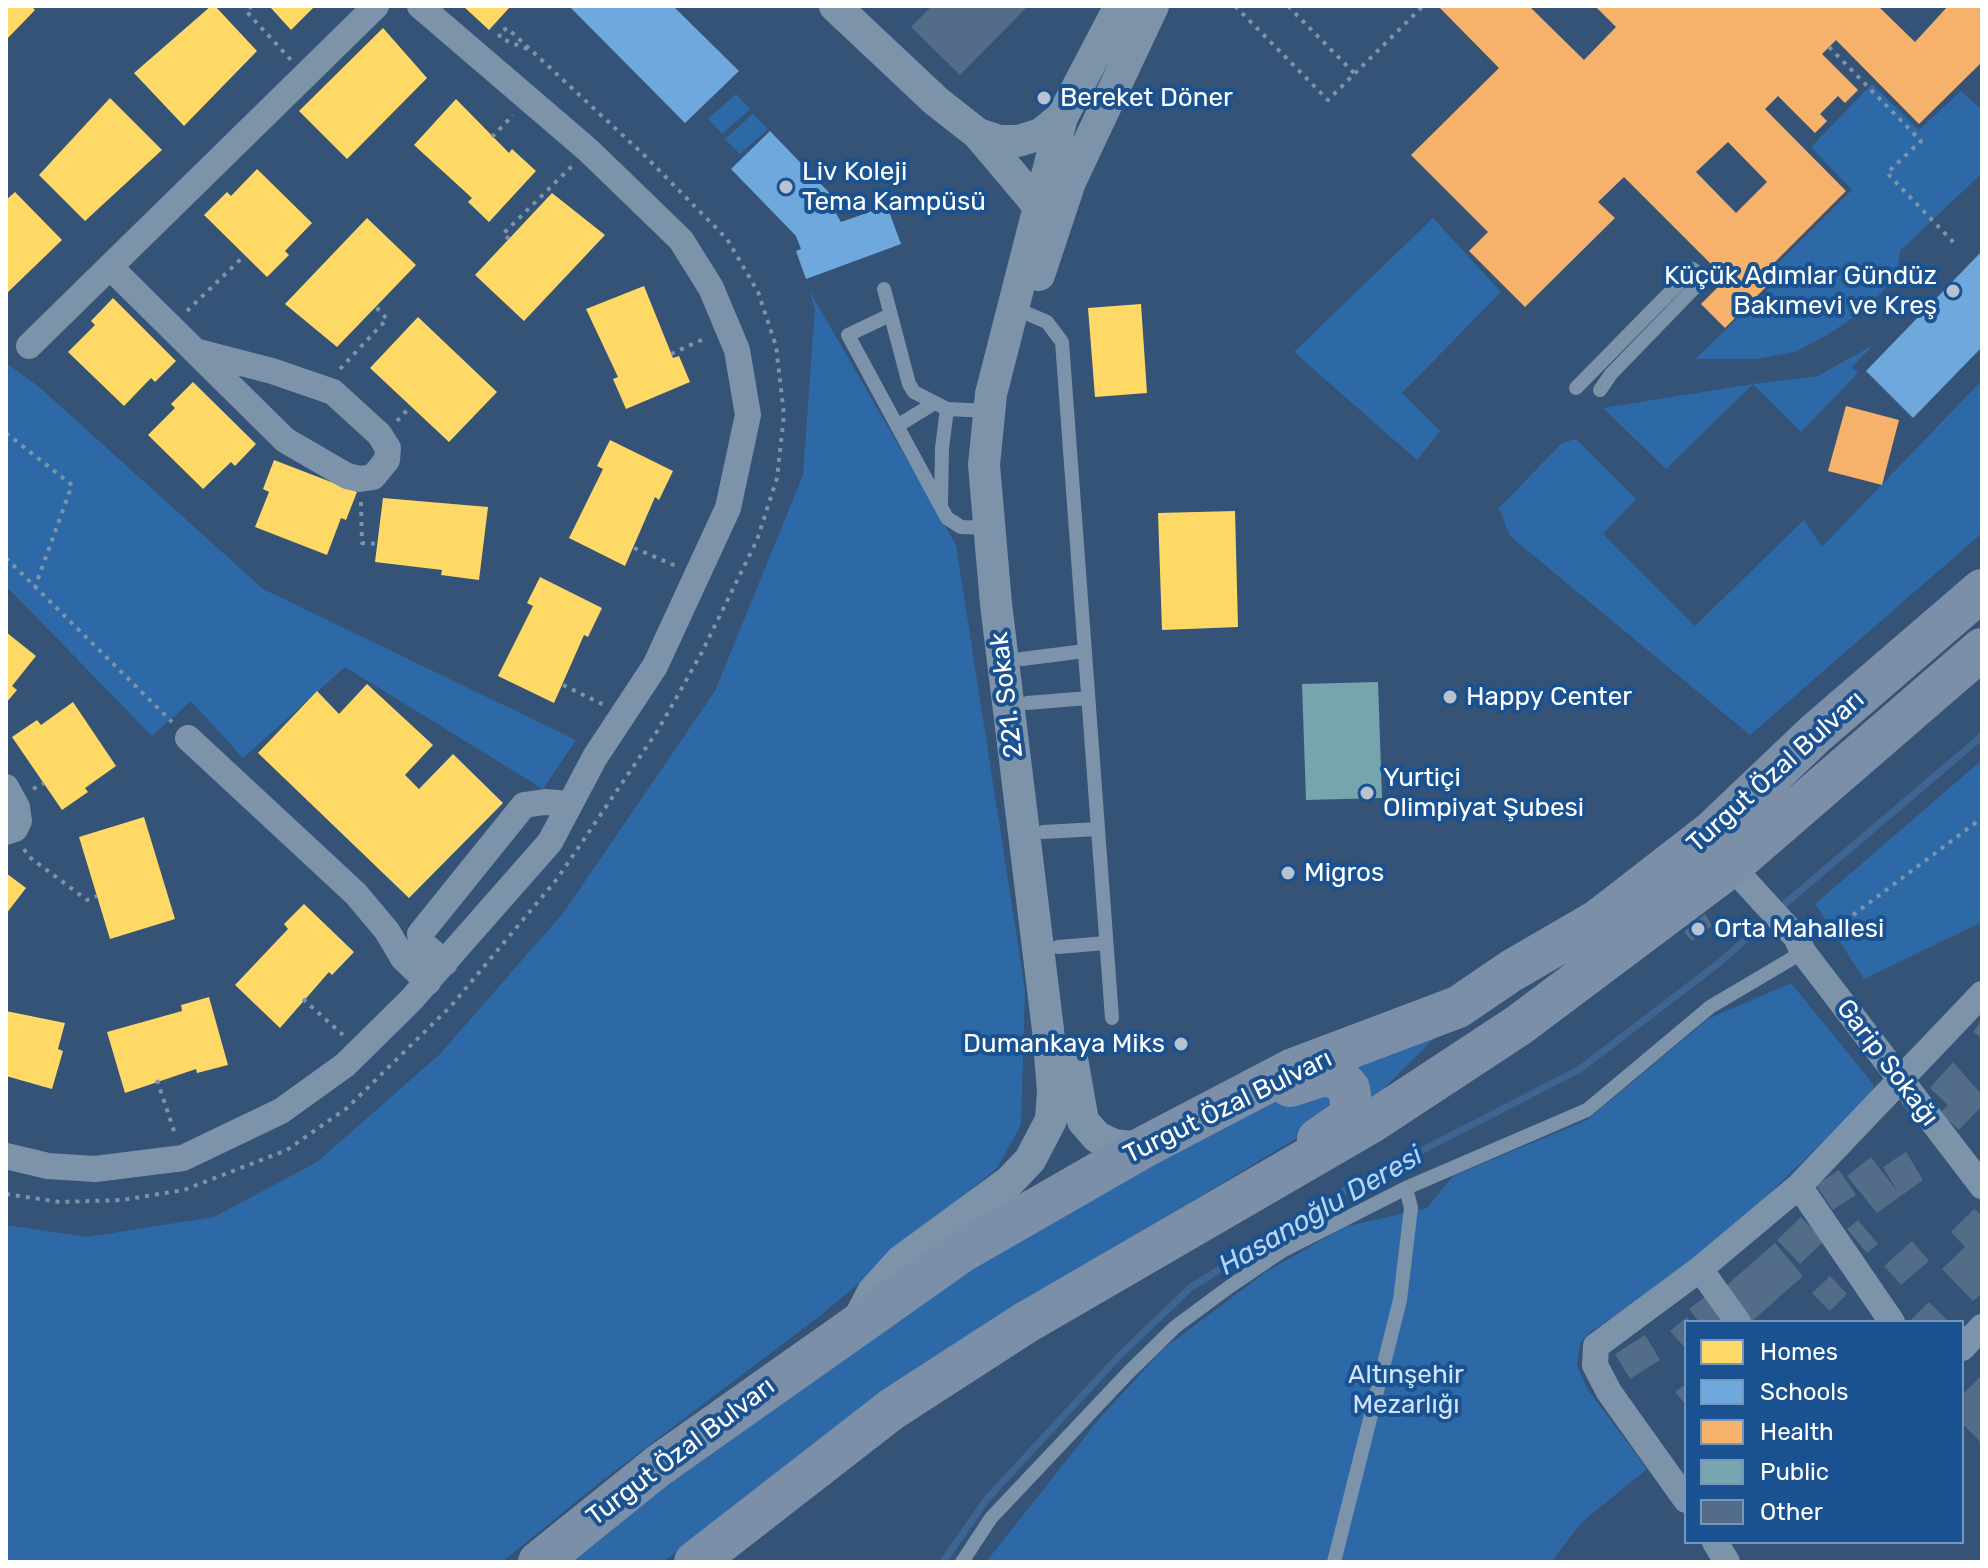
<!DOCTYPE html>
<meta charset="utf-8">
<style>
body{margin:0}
#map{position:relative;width:1988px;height:1568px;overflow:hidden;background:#355376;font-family:Rubik,sans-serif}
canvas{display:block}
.frame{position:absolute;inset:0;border:8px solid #fff;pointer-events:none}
.legend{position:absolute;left:1684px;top:1320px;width:280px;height:224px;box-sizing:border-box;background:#1a5291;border:2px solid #7697bd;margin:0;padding:10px 14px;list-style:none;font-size:24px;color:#fff}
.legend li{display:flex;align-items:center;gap:16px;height:40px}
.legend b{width:40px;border:2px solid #7697bd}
</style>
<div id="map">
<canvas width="1988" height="1568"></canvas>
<div class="frame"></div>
<ul class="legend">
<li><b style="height:22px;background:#ffd966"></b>Homes</li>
<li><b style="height:22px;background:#6fa8dc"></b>Schools</li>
<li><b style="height:22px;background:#f6b26b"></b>Health</li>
<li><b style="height:22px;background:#76a5af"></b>Public</li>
<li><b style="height:22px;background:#536c87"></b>Other</li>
</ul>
</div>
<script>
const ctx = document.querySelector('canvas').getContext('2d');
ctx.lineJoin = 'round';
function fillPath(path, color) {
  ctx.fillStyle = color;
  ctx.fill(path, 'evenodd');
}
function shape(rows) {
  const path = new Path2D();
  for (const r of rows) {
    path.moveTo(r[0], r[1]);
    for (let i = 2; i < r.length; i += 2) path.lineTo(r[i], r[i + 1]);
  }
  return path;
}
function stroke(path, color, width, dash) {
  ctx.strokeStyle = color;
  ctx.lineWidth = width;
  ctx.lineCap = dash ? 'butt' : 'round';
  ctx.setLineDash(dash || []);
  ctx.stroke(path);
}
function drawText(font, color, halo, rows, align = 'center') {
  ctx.font = font + ' Rubik,sans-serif';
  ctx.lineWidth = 8;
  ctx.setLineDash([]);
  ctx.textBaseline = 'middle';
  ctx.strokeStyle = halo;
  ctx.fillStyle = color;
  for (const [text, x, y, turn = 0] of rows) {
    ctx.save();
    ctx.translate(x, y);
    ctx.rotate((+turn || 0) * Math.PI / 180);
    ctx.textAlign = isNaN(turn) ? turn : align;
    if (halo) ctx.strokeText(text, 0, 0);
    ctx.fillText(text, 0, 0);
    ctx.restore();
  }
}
const green = shape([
 [1872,84,1919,130,1961,91,1982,110,1982,173,1900,251,1897,275,1868,307,1829,334,1795,352,1756,359,1695,359,1777,281,1769,272,1852,190,1811,147],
 [736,94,750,109,722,134,708,119],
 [753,114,768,129,740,154,725,139],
 [1433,218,1501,292,1402,393,1440,431,1417,460,1294,352],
 [809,290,956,545,1025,990,1021,1125,997,1168,821,1315,599,1483,502,1562,6,1562,6,1225,87,1237,214,1217,317,1162,440,1054,564,912,715,691,803,475,815,309],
 [1873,345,1852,367,1858,373,1801,432,1753,384,1666,469,1603,408,1753,384,1818,376],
 [6,363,38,386,263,589,576,740,543,789,345,667,243,758,191,701,152,736,6,586],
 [1982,380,1982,533,1750,735,1510,536,1499,508,1562,443,1576,439,1636,499,1603,534,1695,626,1804,520,1822,547],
 [1982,760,1982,922,1864,979,1815,904],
 [1791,983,1873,1084,1873,1093,1704,1257,1590,1332,1580,1343,1577,1366,1588,1390,1647,1469,1582,1522,1551,1562,986,1562,1100,1418,1162,1350,1266,1272,1344,1227,1427,1208,1453,1176,1587,1120,1708,1019],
 [1444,1029,1386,1086,1368,1105,1348,1065],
 [1300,1090,1342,1093,1319,1125,1017,1306,752,1492,663,1562,566,1562,779,1398,957,1275,1153,1160]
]);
const homes = shape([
 [6,6,31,6,35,10,6,40],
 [211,6,215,6,257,51,184,126,134,73],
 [273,6,315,6,291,30,271,8],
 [463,6,506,6,509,8,489,30],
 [383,28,427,78,347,159,299,111],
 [110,98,162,150,85,221,39,175],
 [456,99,509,153,512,149,536,171,489,222,468,202,472,198,414,145],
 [257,169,312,223,285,251,289,255,267,277,204,215,227,192,231,196],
 [15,192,62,240,6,294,6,200],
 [552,193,605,235,524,321,475,275],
 [367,218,416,265,337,347,285,304],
 [644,286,673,358,679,356,690,382,626,409,613,379,618,377,586,309],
 [113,298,176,361,155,382,151,378,124,406,68,352,95,325,91,321],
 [1141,304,1147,393,1095,397,1088,308],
 [418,317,497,392,449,442,370,368],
 [193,382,256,444,235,466,231,462,203,489,148,435,175,408,171,404],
 [610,440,673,471,659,500,655,497,625,566,569,538,603,469,597,466],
 [274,460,357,492,346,520,341,518,327,555,255,527,269,492,263,489],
 [383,498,488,507,479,580,441,575,442,570,375,562],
 [1235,511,1238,627,1162,630,1158,513],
 [540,577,602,608,588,637,584,635,554,703,498,676,533,606,527,603],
 [6,632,36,656,12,686,17,690,6,703],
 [367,684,433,745,405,775,419,789,453,754,503,803,409,898,258,753,317,691,339,714],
 [73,702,116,766,85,788,88,792,62,810,12,737,37,720,41,725],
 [144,817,175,919,110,939,79,837],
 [6,873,26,888,6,914],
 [304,904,354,952,332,975,329,972,280,1028,235,985,288,929,284,924],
 [209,997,228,1065,197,1073,196,1069,125,1093,107,1032,182,1011,181,1005],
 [6,1011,65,1023,58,1049,63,1051,52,1089,6,1076]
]);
const schools = shape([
 [569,6,673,6,739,71,685,123],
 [770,131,842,206,834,210,841,222,887,206,901,244,806,279,796,251,801,249,796,236,731,169],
 [1982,251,1982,347,1913,418,1866,371]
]);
const health = shape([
 [1438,6,1529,6,1584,60,1616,27,1595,6,1878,6,1915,42,1948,6,1982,6,1982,62,1919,124,1836,40,1822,54,1858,90,1845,103,1838,96,1820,114,1827,121,1815,133,1778,96,1765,109,1846,191,1764,273,1772,281,1725,328,1701,304,1726,279,1624,177,1598,202,1615,218,1525,307,1469,251,1488,232,1411,155,1499,68],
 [1728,142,1767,182,1736,213,1696,172],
 [1846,406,1899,420,1882,485,1828,471]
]);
const public = shape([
 [1378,682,1382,798,1306,800,1302,684]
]);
const stream = shape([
 [1786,903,1982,736],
 [943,1562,986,1500,1119,1356,1190,1288,1349,1188,1580,1069,1719,963,1758,928]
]);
const building = shape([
 [932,6,1028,6,960,75,911,27],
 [1705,914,1712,926,1692,941,1684,932],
 [1982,1020,1982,1038,1973,1032],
 [1953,1062,1982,1095,1982,1106,1959,1130,1940,1113,1948,1105,1930,1088],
 [1906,1152,1923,1180,1877,1213,1847,1176,1871,1157,1898,1192,1883,1167],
 [1839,1170,1856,1195,1833,1210,1816,1185],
 [1974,1209,1982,1216,1982,1293,1973,1301,1942,1269,1965,1247,1951,1232],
 [1801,1217,1824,1241,1800,1264,1777,1240],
 [1858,1220,1878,1244,1867,1253,1847,1229],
 [1912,1241,1929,1261,1901,1285,1884,1266],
 [1775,1243,1803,1276,1751,1322,1720,1291],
 [1830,1276,1847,1294,1830,1311,1812,1293],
 [1706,1296,1723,1322,1699,1322,1689,1309],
 [1929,1302,1949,1322,1909,1322],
 [1687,1317,1691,1322,1686,1322,1686,1349,1670,1331],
 [1645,1335,1660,1360,1630,1379,1615,1354],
 [1982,1375,1982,1444,1962,1423,1962,1395],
 [1686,1384,1686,1405,1675,1392]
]);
const path = shape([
 [252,6,246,11,291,60],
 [1235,6,1328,100,1423,6],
 [1288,6,1355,74],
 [1829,47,1921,141,1887,173,1955,244],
 [492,137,513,115],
 [509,239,503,234,573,165],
 [187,311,245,255],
 [671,354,706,338],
 [340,369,387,319,376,307],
 [397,421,411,406],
 [6,433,72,485,35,587],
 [361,502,362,543,378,544],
 [634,548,676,566],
 [6,558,172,722],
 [563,685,604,705],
 [33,789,44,783],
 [24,849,28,856,87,900,97,896],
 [1821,939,1982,818],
 [303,999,343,1035],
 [157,1080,175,1134],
 [6,1194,60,1202,122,1200,184,1190,287,1150,347,1108,451,1006,557,879,658,730,701,654,757,540,777,478,784,415,776,346,758,292,727,239,644,155,532,51,507,28,499,33,500,38,532,51]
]);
const service = shape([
 [884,289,909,384,914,392,947,409,989,411],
 [1026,313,1047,322,1062,342,1112,1018],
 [890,315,848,335,947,518,961,527,989,528],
 [1576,388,1693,269,1703,279,1611,374,1600,390],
 [897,426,933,404],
 [941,504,942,448,947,409],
 [1022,659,1085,651],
 [1027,703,1088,698],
 [1043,832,1098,829],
 [1058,947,1106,943],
 [962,1562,991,1518,1128,1373,1175,1327,1229,1287,1282,1251,1406,1188,1587,1110,1710,1007,1803,952],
 [1334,1562,1400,1300,1411,1208,1406,1188]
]);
const minor = shape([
 [110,267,285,440,347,476,360,479,373,477,387,460,388,448,379,434,333,392,272,371,195,351],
 [29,346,376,6],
 [188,738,356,894,387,931,403,958,428,982],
 [6,787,17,807,19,821,15,829,6,832],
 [1731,866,1796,937,1803,952,1982,1186],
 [445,963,421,942,420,934,524,805,545,802,570,804],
 [6,1156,48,1166,95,1169,183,1158,281,1111,345,1065,411,1000,550,842,595,757,655,666,728,508,748,415,737,350,711,288,681,240,588,150,420,6],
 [1799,1186,1892,1322],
 [1700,1269,1738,1322],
 [1962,1348,1982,1327],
 [1686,1500,1609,1392,1595,1365,1596,1346,1700,1269,1799,1186,1982,994],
 [1715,1542,1727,1562]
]);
const tertiary = shape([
 [835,6,936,101,978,134,1037,204],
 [978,134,999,141,1018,141,1041,134,1062,117],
 [1039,275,1070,182,1153,6],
 [1071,1053,1083,1121,1097,1137,1114,1145,1142,1148],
 [860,1317,873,1292,901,1261,1009,1182,1030,1160,1051,1120,1053,1091,1048,1030,996,604,984,465,991,394,1062,117,1120,6]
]);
const primary = shape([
 [1290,1086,1327,1074,1343,1082,1349,1089,1352,1110,1344,1121,1318,1139],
 [539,1562,658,1466,961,1252,1142,1148,1291,1070,1458,1007,1511,971,1597,921,1713,831,1816,733,1982,590],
 [695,1562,892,1409,1025,1323,1373,1121,1519,1025,1731,866,1982,649]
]);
const markers = [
 [1044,98,8,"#b8c3cf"],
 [786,187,8,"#b8c3cf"],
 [1953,291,8,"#b8c3cf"],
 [1450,697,8,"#b8c3cf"],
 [1367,793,8,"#b8c3cf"],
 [1288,873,8,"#b8c3cf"],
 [1698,929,8,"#b8c3cf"],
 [1181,1044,8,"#b8c3cf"]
];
const poiNames = [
 ["Bereket Döner",1060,98],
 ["Liv Koleji",802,172],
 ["Tema Kampüsü",802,202],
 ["Küçük Adımlar Gündüz",1937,276,"right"],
 ["Bakımevi ve Kreş",1937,306,"right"],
 ["Happy Center",1466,697],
 ["Yurtiçi",1383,778],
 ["Olimpiyat Şubesi",1383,808],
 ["Migros",1304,873],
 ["Orta Mahallesi",1714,929],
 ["Dumankaya Miks",1165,1044,"right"]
];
const streetNames = [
 ["221. Sokak",1007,695,-97],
 ["Turgut Özal Bulvarı",1776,772,-42],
 ["Garip Sokağı",1887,1063,53],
 ["Turgut Özal Bulvarı",1228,1107,-26],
 ["Turgut Özal Bulvarı",681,1452,-37]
];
const parkNames = [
 ["Altınşehir",1406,1375],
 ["Mezarlığı",1406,1405]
];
const waterNames = [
 ["Hasanoğlu Deresi",1321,1211,-30]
];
fillPath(green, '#2e69a7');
fillPath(homes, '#ffd966');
fillPath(schools, '#6fa8dc');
fillPath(health, '#f6b26b');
fillPath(public, '#76a5af');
stroke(stream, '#3e6592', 7);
fillPath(building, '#536c87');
stroke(path, '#7d93a9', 4, [4, 6]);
stroke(service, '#7d93a9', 14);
stroke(minor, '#7d93a9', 26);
stroke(tertiary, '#7d93a9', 32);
stroke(primary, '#7c8fa8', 42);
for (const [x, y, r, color] of markers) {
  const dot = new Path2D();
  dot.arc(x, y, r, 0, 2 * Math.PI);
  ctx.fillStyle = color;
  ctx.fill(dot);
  stroke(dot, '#1a5291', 3);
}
drawText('26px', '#fff', '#1a5291', poiNames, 'left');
drawText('26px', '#fff', '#1a5291', streetNames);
drawText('26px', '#cfe4fb', '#1a5291', parkNames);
drawText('italic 28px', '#b5d5f6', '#1a5291', waterNames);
</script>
